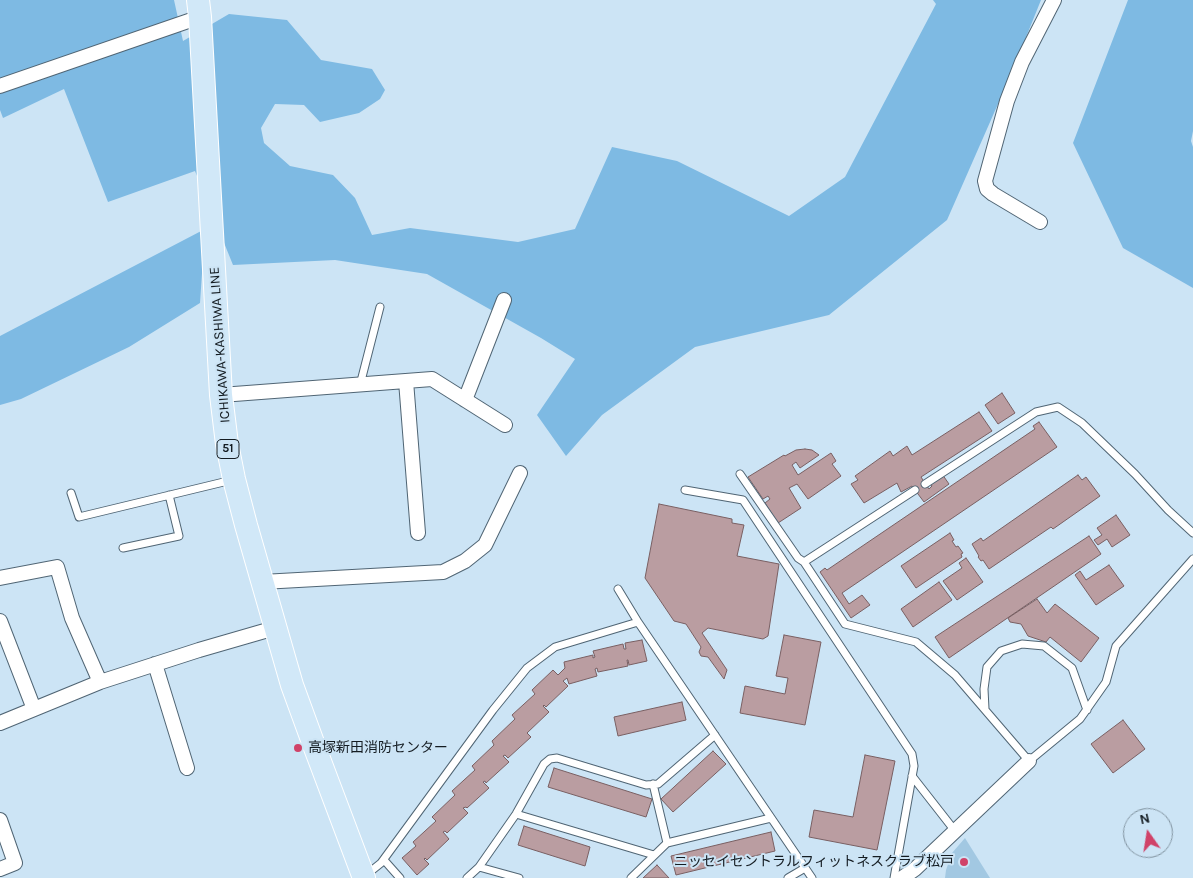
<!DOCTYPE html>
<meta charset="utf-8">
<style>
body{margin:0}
#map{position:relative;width:1193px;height:878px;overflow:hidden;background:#cce4f5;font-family:Karla,sans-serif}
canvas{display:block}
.north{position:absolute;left:1123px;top:808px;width:50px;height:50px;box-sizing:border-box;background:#cce4f5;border:1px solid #8294a1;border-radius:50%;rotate:347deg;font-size:14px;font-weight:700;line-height:20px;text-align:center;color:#141c22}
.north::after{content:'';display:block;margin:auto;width:18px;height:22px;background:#d04268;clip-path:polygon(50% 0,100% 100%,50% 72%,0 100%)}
</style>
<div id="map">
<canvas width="1193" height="878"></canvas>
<div class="north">N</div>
</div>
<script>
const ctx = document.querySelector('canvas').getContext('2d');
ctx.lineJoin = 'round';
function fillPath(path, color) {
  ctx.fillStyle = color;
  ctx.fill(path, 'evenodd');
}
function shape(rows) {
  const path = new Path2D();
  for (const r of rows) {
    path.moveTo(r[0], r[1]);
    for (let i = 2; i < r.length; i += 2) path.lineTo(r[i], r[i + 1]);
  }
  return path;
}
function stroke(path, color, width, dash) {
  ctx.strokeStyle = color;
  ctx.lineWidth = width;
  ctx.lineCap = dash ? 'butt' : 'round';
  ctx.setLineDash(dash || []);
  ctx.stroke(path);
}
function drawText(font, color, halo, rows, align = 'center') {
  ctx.font = font + ' Karla,"Noto Sans JP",sans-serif';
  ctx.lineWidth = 4;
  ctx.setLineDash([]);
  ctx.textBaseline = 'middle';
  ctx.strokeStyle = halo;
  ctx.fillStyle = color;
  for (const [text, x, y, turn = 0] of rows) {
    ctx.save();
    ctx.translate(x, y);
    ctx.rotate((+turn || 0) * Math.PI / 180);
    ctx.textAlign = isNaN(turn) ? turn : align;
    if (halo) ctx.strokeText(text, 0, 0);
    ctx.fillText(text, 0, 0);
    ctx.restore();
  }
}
const green = shape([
 [965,838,990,878,945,878,946,870,952,853]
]);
const forest = shape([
 [0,0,174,0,183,41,229,14,287,20,321,60,372,69,385,90,380,99,359,113,320,122,304,105,275,104,261,128,264,143,290,166,333,175,355,198,372,235,410,228,518,242,575,229,612,147,677,161,789,216,845,177,936,4,933,0,1041,0,1012,72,947,220,829,315,695,347,602,415,566,456,537,415,575,359,541,338,427,274,335,260,233,265,195,171,108,202,64,89,3,118,0,110],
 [1128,0,1193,0,1193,131,1191,141,1193,147,1193,288,1123,248,1073,143],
 [205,229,200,303,129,347,21,399,0,405,0,336]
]);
const building = shape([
 [1002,393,1015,413,998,424,985,405,1002,393],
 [979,412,992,431,921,477,929,489,932,486,930,483,942,474,949,484,924,502,912,486,901,492,897,483,864,503,851,484,858,480,855,476,890,451,893,456,907,446,912,455,979,412],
 [1039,422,1057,447,842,593,849,604,862,595,870,605,851,618,820,572,825,568,827,570,1035,429,1033,426,1039,422],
 [805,449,812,450,819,455,800,468,796,462,792,465,798,475,831,453,836,461,832,464,841,476,808,499,797,484,789,488,801,508,778,523,765,503,770,499,768,496,763,499,748,477,784,455,785,456,796,450,805,449],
 [1078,475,1082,480,1086,477,1100,496,1053,529,1051,527,989,569,983,560,981,561,978,557,979,556,972,544,981,538,983,541,1078,475],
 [659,504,732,519,732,523,744,525,737,556,779,564,768,636,763,639,708,628,702,633,727,670,724,679,708,657,701,656,699,652,701,647,686,624,674,621,645,578,659,504],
 [1116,515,1130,535,1112,547,1107,539,1098,545,1094,540,1102,535,1097,528,1116,515],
 [950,533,954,540,952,541,956,547,958,546,963,553,961,554,962,557,916,588,901,566,950,533],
 [1089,536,1101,554,949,658,935,637,1089,536],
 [966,558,983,582,957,600,943,581,962,568,959,563,966,558],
 [1109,565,1124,586,1096,605,1075,575,1080,571,1086,580,1109,565],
 [939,582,952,600,913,627,901,609,939,582],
 [1037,599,1047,613,1055,604,1099,638,1081,662,1050,637,1046,642,1028,636,1021,624,1010,622,1008,618,1037,599],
 [784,635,821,642,805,725,740,713,745,686,785,694,788,678,776,676,784,635],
 [642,640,647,661,629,665,628,660,627,660,628,666,598,672,597,668,595,669,597,676,569,684,567,678,563,681,568,686,546,707,544,705,543,706,549,712,527,733,531,737,508,758,505,755,503,756,509,762,486,783,485,781,483,782,489,788,467,808,466,807,463,808,468,813,447,833,445,831,443,832,449,839,427,860,425,858,424,859,429,864,417,875,402,858,416,846,413,842,436,821,432,817,455,795,452,791,475,770,472,766,494,745,492,741,515,719,512,715,535,694,532,690,553,670,558,675,565,668,564,662,593,655,593,658,595,657,593,651,623,644,624,649,626,649,625,643,642,640],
 [682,702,686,720,618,736,614,717,682,702],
 [1123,720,1145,749,1113,773,1091,744,1123,720],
 [713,751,726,764,673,812,661,799,713,751],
 [865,755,895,761,877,850,809,837,814,810,853,817,865,755],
 [554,768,652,799,646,817,548,787,554,768],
 [524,826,590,847,585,866,518,845,524,826],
 [771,832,775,851,676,875,671,856,771,832],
 [657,865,669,878,643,878,657,865]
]);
const lane = shape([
 [360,385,380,307],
 [740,474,798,558,804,562],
 [925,484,1036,412,1058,407,1082,423,1135,474,1168,510,1193,533],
 [685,490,743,500,912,754,914,766,894,878],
 [915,490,804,562,845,624,916,642,955,675,1029,761,1080,719,1106,682,1116,646,1193,559],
 [71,493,79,517,232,480],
 [123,548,179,536,169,495],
 [618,589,638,622],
 [985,709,984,689,987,667,1001,651,1022,644,1044,646,1072,668,1087,710],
 [912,776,955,831],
 [653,784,667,843],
 [516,814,654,855],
 [384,860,400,878],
 [479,867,519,878],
 [366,875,381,863,493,710,527,668,555,647,638,622,812,878],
 [467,878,479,867,516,814,544,764,550,759,557,758,646,785,658,784,715,735],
 [631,878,667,843,771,818],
 [788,878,805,868]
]);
const street = shape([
 [0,86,200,17],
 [1040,222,993,194,987,189,985,181,1007,101,1022,62,1054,0],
 [406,381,418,533],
 [221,395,432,379,505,425],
 [465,400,504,300],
 [0,578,57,567,72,618,100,682],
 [262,582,443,572,465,561,485,545,520,473],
 [0,621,34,709],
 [155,664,187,768],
 [0,723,100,682,199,650,275,628],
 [0,820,15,863,0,869],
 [902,878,915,869,1029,761]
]);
const primary = shape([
 [198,0,200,17,221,395,227,444,234,479,246,525,292,685,315,748,364,878]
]);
const markers = [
 [298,748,5,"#d04268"],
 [964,862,5,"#d04268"]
];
const shields = [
 [228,449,22]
];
const shieldNames = [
 ["51",228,449]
];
const streetNames = [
 ["ICHIKAWA-KASHIWA LINE",220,345,-94]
];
const poiNames = [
 ["高塚新田消防センター",308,748],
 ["ニッセイセントラルフィットネスクラブ松戸",954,862,"right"]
];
fillPath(green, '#a2c8e2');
fillPath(forest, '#7ebae3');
fillPath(building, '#ba9da1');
stroke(building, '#795f62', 1);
stroke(lane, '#506574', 9);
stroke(street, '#506574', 16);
stroke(primary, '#fff', 24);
stroke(lane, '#fff', 7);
stroke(street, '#fff', 14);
stroke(primary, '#d1e8f8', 22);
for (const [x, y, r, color] of markers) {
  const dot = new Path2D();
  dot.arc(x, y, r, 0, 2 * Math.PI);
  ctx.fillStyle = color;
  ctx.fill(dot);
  stroke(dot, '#cce4f5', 2);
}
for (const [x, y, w] of shields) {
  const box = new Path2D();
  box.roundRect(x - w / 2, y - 9.5, w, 19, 4);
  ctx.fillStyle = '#cce4f5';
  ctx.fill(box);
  stroke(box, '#141c22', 1);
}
drawText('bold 12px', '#141c22', null, shieldNames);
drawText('14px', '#141c22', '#cce4f5', streetNames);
drawText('14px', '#141c22', '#cce4f5', poiNames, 'left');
</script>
